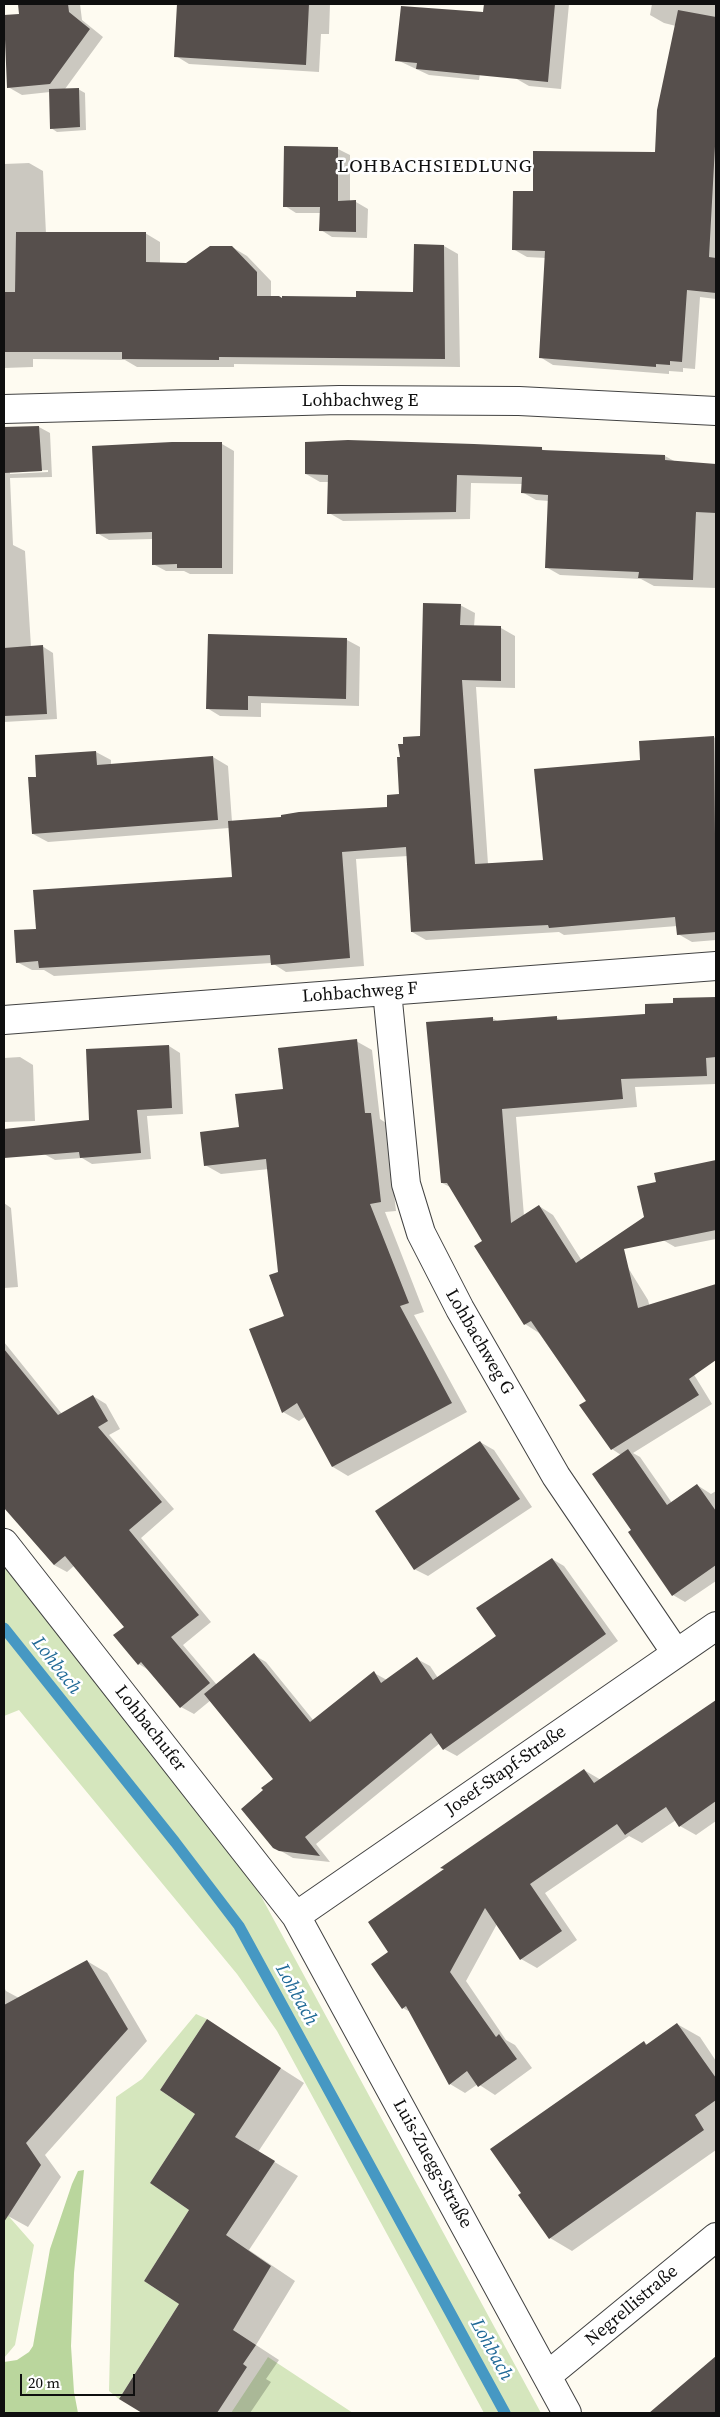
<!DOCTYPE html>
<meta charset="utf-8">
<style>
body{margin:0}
#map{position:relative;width:720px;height:2417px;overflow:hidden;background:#fefbf1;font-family:"Source Serif 4",serif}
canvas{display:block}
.frame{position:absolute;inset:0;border:5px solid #0f0f0f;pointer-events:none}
.scale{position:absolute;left:20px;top:2374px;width:115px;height:22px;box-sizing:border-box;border:2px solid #0f0f0f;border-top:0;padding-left:6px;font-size:15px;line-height:18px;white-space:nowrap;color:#0f0f0f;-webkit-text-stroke:4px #fff;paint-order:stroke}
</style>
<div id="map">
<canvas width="720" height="2417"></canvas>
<div class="frame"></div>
<div class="scale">20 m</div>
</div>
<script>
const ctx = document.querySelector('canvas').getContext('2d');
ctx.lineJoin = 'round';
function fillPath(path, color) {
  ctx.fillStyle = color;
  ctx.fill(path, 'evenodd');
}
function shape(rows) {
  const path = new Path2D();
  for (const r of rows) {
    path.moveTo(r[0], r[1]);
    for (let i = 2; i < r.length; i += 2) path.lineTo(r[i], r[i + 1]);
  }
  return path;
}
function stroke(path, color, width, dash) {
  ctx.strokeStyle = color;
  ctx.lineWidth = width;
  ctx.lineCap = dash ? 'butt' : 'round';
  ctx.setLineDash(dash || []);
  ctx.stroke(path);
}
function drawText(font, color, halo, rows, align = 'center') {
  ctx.font = font + ' "Source Serif 4",serif';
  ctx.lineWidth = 5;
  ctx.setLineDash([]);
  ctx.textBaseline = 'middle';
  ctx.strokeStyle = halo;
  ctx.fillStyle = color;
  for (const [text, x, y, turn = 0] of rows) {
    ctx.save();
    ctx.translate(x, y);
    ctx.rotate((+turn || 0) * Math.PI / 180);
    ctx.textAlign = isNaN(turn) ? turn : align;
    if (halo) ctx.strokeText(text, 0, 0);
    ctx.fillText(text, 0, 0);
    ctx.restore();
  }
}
const green = shape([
 [4,1543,216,1813,541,2413,484,2413,277,2031,237,1974,19,1710,4,1716],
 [196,2014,207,2019,160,2090,195,2114,150,2183,189,2210,144,2281,179,2304,119,2399,109,2391,116,2097,142,2079],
 [4,2211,34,2245,15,2345,4,2358],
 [268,2357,353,2413,231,2413]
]);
const forest = shape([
 [84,2170,74,2273,71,2346,74,2392,78,2413,4,2413,4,2362,17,2360,29,2352,33,2346,50,2249,72,2184,78,2171]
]);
const shadow = shape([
 [20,4,80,4,82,20,103,37,65,89,78,89,85,93,86,130,57,132,51,128,50,92,22,95,8,87,4,17,21,15],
 [178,4,330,4,329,34,321,34,319,72,189,64,176,56],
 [531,4,569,4,561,89,529,86,515,78],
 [652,4,716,4,716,299,700,297,695,369,683,368,683,372,669,371,669,374,553,365,540,357,546,258,527,257,513,249,534,193,656,154,676,26,664,23,650,15],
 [488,19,479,80,429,75,397,60],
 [286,148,338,149,350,155,350,202,356,202,368,209,367,238,332,237,321,230,321,213,296,213,285,206],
 [29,163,43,171,46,234,145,233,160,242,160,263,187,264,232,247,247,256,271,281,271,297,283,299,357,298,414,293,444,246,458,254,460,367,234,364,234,367,137,367,125,360,33,359,33,367,4,368,4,164],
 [39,427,50,433,52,477,10,478,13,545,25,551,31,647,42,646,53,653,57,719,4,722,4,428],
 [48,470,48,472,10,474,10,472],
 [222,444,234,451,233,574,190,574,184,571,166,571,153,564,153,539,109,540,97,533],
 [541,449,546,451,665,456,676,462,716,465,716,588,654,586,641,579,560,575,546,567,549,501,536,500,522,492,523,484,471,483,470,519,343,521,329,513,329,482,320,482,306,474],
 [460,605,475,613,474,627,501,628,515,636,515,688,476,687,488,864,544,861,641,761,714,737,716,739,716,940,692,942,678,934,677,926,564,935,559,932,426,940,412,932,408,856,356,859,364,966,286,972,272,963,54,976,44,970,32,970,17,962,38,930,234,878,229,828,48,842,33,834,38,778,96,752,111,760,111,765,213,757,228,766,232,822,389,808,400,795,401,758,405,745,421,737],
 [347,640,360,647,359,706,261,703,261,717,220,716,207,708],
 [716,998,716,1084,635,1087,637,1107,516,1117,524,1216,539,1206,553,1215,582,1261,619,1253,648,1300,651,1312,658,1316,712,1404,633,1453,640,1457,672,1503,697,1485,711,1494,716,1491,716,1581,685,1602,673,1595,629,1532,633,1530,621,1455,612,1449,587,1401,539,1333,525,1324,476,1246,484,1241,452,1188,442,1183,492,1018,499,1022,557,1018,563,1021,646,1015,674,1004,674,1000],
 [356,1041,372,1050,380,1119,386,1123,396,1211,385,1212,424,1312,414,1315,467,1412,348,1476,333,1467,306,1416,299,1421,283,1412,286,1316,269,1169,221,1174,205,1165,241,1128,285,1090],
 [169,1046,180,1053,183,1114,147,1116,151,1159,92,1164,82,1158,55,1160,44,1154,90,1121],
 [20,1057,33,1065,35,1121,4,1122,4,1058],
 [716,1161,716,1239,675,1247,663,1240,655,1174],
 [4,1203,11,1208,18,1287,4,1288],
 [4,1342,62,1414,93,1396,106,1404,120,1429,109,1435,174,1509,141,1538,211,1622,183,1645,217,1685,254,1655,266,1662,314,1721,374,1673,387,1680,417,1659,430,1666,438,1678,498,1636,552,1559,564,1566,618,1641,457,1756,444,1749,440,1743,316,1844,330,1862,293,1858,274,1847,265,1791,275,1779,211,1700,194,1714,181,1707,150,1671,139,1664,125,1627,75,1565,67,1572,54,1565,4,1506],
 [480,1442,494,1450,532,1507,428,1576,414,1569],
 [716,1701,716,1821,696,1835,680,1826,676,1820,642,1843,629,1836,545,1893,577,1940,537,1968,521,1959,497,1924,466,1981,506,2040,515,2045,532,2068,495,2095,478,2084,465,2093,450,2084,412,2013,403,2008,390,1952,445,1870,442,1868,584,1770,601,1780],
 [87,1961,107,1973,147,2041,45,2155,61,2177,28,2227,8,2216,4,2209,4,1987,6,1991,19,1998],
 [207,2021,304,2083,258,2152,298,2176,249,2250,295,2281,256,2345,279,2360,266,2379,271,2382,250,2413,144,2413,120,2399,181,2304],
 [677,2024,700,2037,716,2061,716,2150,572,2251,550,2238,644,2042,648,2045],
 [716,2358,716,2413,651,2413]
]);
const stream = shape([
 [4,1628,175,1842,239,1926,505,2413]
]);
const building = shape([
 [18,4,68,4,69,12,90,29,50,84,7,88,4,15,19,14],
 [177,4,309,4,306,65,174,57],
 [484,4,555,4,548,82,416,69,417,63,395,61,401,6,483,12],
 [678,10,716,17,716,128,709,257,716,258,716,293,687,290,682,362,670,361,670,365,656,364,656,367,539,358,545,251,512,250,513,191,533,191,533,151,655,152,657,110],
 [79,88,80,127,50,129,49,89],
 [284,146,338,147,338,201,356,200,356,232,319,231,320,207,283,207],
 [16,232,146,232,146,262,186,263,210,246,232,246,257,272,257,296,279,296,282,298,282,296,356,297,356,291,413,292,414,244,444,245,445,359,219,357,219,360,122,359,122,352,4,352,4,292,15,292],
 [39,426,42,471,4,473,4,427],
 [348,440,474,444,542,447,542,450,665,455,665,460,716,464,716,513,696,512,693,580,638,578,639,572,545,568,548,495,521,493,522,477,457,475,456,512,327,514,328,475,305,474,305,442],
 [172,442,222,442,222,568,177,568,177,564,152,565,152,532,96,534,92,446],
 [423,603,461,604,460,625,501,626,501,681,462,680,475,864,543,860,534,769,640,760,639,741,714,736,716,932,677,935,675,917,549,928,548,925,411,932,406,847,342,852,350,958,271,965,270,955,39,968,38,961,16,963,14,930,36,929,33,890,232,877,228,821,281,817,281,815,299,812,387,807,387,795,399,794,397,757,400,757,398,744,403,744,403,737,420,736],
 [208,634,347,638,346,699,248,696,248,710,206,709],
 [43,645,47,714,4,716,4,648],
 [96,751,97,765,213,756,218,820,32,834,28,777,36,777,35,755],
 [716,997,716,1057,706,1058,707,1076,621,1079,623,1099,502,1109,511,1223,539,1205,576,1263,644,1217,637,1186,656,1182,654,1173,716,1160,716,1230,624,1249,638,1308,716,1284,716,1360,689,1379,699,1395,611,1450,579,1405,586,1401,531,1321,524,1325,474,1246,482,1241,447,1183,441,1183,426,1022,493,1017,493,1021,557,1016,557,1020,645,1014,645,1004,673,1003,673,998],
 [357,1039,365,1113,371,1113,381,1202,370,1204,409,1303,400,1306,452,1403,332,1467,297,1403,282,1413,249,1329,284,1316,269,1275,278,1272,266,1159,204,1166,200,1132,239,1127,235,1094,283,1089,278,1048],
 [169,1045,172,1108,137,1110,141,1153,80,1158,79,1152,4,1158,4,1129,89,1120,86,1049],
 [4,1349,58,1415,93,1395,108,1421,98,1427,162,1502,129,1530,199,1615,171,1637,210,1683,180,1708,141,1662,138,1665,113,1635,124,1627,65,1556,54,1565,4,1508],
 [480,1441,520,1499,414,1570,375,1511],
 [628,1449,667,1505,697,1484,716,1511,716,1565,672,1596,628,1532,631,1530,592,1474],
 [552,1558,606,1634,443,1750,431,1733,305,1837,320,1856,279,1851,273,1848,241,1809,263,1790,261,1788,273,1779,204,1694,254,1653,310,1722,374,1671,381,1683,417,1657,433,1680,496,1636,476,1608],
 [716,1700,716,1801,679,1827,666,1807,625,1835,617,1824,530,1884,562,1931,520,1960,485,1908,450,1972,496,2037,499,2034,517,2059,478,2087,467,2071,449,2085,406,2006,402,2009,371,1964,388,1952,368,1922,444,1869,440,1868,584,1769,594,1783],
 [87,1960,128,2029,26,2143,41,2165,4,2222,4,2005],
 [207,2019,281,2068,235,2137,275,2161,226,2235,271,2266,233,2330,256,2345,243,2364,247,2367,217,2413,142,2413,119,2399,179,2304,144,2281,189,2210,150,2183,195,2114,160,2090],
 [677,2023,716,2078,716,2100,695,2115,704,2130,549,2239,518,2195,521,2193,490,2149,644,2041,646,2045],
 [716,2356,716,2413,649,2413]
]);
const street = shape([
 [4,409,339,400,519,401,716,411],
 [387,991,406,1184,421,1233,460,1309,556,1476,676,1653],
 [4,1020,716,966],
 [4,1543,296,1916,567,2413],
 [296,1916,716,1626],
 [548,2375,716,2237]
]);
const streetNames = [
 ["Lohbachweg E",360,401],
 ["Lohbachweg F",360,993,-4],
 ["Lohbachweg G",479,1342,60],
 ["Lohbachufer",150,1729,52],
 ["Josef-Stapf-Straße",506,1771,-35],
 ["Luis-Zuegg-Straße",432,2164,61],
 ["Negrellistraße",632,2306,-40]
];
const neighbourhoodNames = [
 ["LOHBACHSIEDLUNG",435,167]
];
const waterNames = [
 ["Lohbach",56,1666,52],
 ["Lohbach",296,1995,61],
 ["Lohbach",491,2350,61]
];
fillPath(green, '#d5e6bd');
fillPath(forest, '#bad69d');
fillPath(shadow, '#0003');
stroke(stream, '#4698c3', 11);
fillPath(building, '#564f4c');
stroke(street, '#424242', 30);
stroke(street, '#fff', 28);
drawText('18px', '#0f0f0f', '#fff', streetNames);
ctx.letterSpacing = '1px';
drawText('19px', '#0f0f0f', '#fff', neighbourhoodNames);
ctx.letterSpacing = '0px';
drawText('italic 19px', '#216a97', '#fff', waterNames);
</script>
